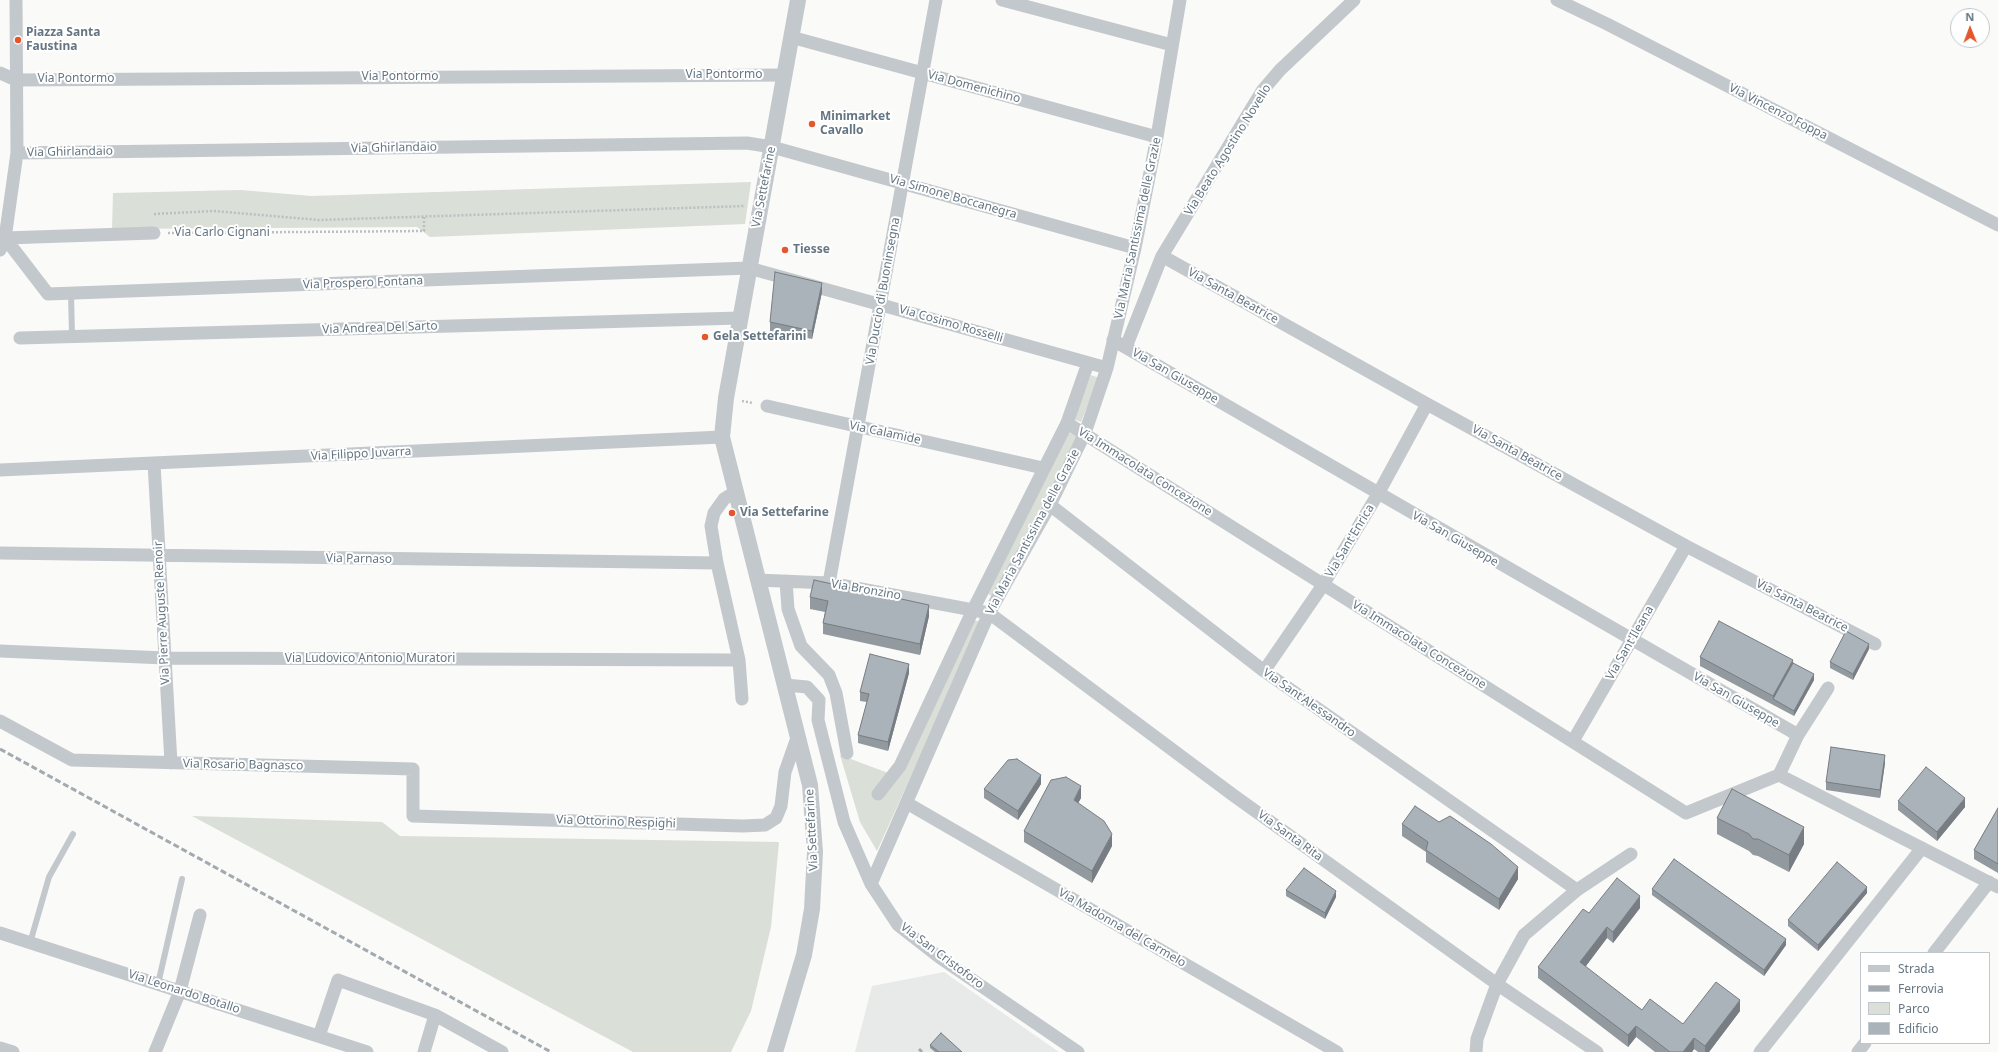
<!DOCTYPE html>
<style>
body{margin:0}
#map{position:relative;width:1998px;height:1052px;overflow:hidden;background:#fafaf8;font-family:"Noto Sans",sans-serif}
canvas{display:block}
.legend{position:absolute;left:1860px;top:952px;width:130px;height:92px;box-sizing:border-box;background:#fff;border:1px solid #c1c8cd;margin:0;padding:5px 7px;list-style:none;font-size:12px;color:#657683}
.legend li{display:flex;align-items:center;gap:8px;height:20px}
.legend b{width:20px;border:1px solid #c1c8cd}
.north{position:absolute;left:1950px;top:8px;width:40px;height:40px;box-sizing:border-box;background:#fff;border:1px solid #c1c8cd;border-radius:50%;rotate:359deg;font-size:11px;font-weight:700;line-height:16px;text-align:center;color:#657683}
.north::after{content:'';display:block;margin:auto;width:14px;height:18px;background:#e4572e;clip-path:polygon(50% 0,100% 100%,50% 72%,0 100%)}
</style>
<div id="map">
<canvas width="1998" height="1052"></canvas>
<ul class="legend">
<li><b style="height:5px;background:#c3c8cc"></b>Strada</li>
<li><b style="height:5px;background:#a2aab0"></b>Ferrovia</li>
<li><b style="height:11px;background:#dadfd7"></b>Parco</li>
<li><b style="height:11px;background:#aab3b9"></b>Edificio</li>
</ul>
<div class="north">N</div>
</div>
<script>
const ctx = document.querySelector('canvas').getContext('2d');
ctx.lineJoin = 'round';
function fillPath(path, color) {
  ctx.fillStyle = color;
  ctx.fill(path, 'evenodd');
}
function shape(rows) {
  const path = new Path2D();
  for (const r of rows) {
    path.moveTo(r[0], r[1]);
    for (let i = 2; i < r.length; i += 2) path.lineTo(r[i], r[i + 1]);
  }
  return path;
}
function stroke(path, color, width, dash) {
  ctx.strokeStyle = color;
  ctx.lineWidth = width;
  ctx.lineCap = dash ? 'butt' : 'round';
  ctx.setLineDash(dash || []);
  ctx.stroke(path);
}
function drawText(font, color, halo, rows, align = 'center') {
  ctx.font = font + ' "Noto Sans",sans-serif';
  ctx.lineWidth = 4;
  ctx.setLineDash([]);
  ctx.textBaseline = 'middle';
  ctx.strokeStyle = halo;
  ctx.fillStyle = color;
  for (const [text, x, y, turn = 0] of rows) {
    ctx.save();
    ctx.translate(x, y);
    ctx.rotate((+turn || 0) * Math.PI / 180);
    ctx.textAlign = isNaN(turn) ? turn : align;
    if (halo) ctx.strokeText(text, 0, 0);
    ctx.fillText(text, 0, 0);
    ctx.restore();
  }
}
const built = shape([
 [944,972,1059,1052,855,1052,872,986]
]);
const green = shape([
 [751,182,745,224,430,237,417,227,112,229,113,193,241,190,311,196],
 [1091,375,1099,378,1081,422,1073,419],
 [1068,432,1078,437,993,597,985,592],
 [973,620,981,622,877,851,860,822,840,755,899,777],
 [192,816,382,822,400,836,779,842,771,927,751,1011,731,1052,633,1052]
]);
const path = shape([
 [154,214,214,211,319,220,745,206],
 [168,233,424,231,424,216],
 [742,401,753,403]
]);
const service = shape([
 [71,294,72,336],
 [30,943,49,877,73,834],
 [158,984,182,879]
]);
const minor = shape([
 [1002,0,1172,45],
 [1557,0,1607,24,1998,225],
 [791,37,1157,137],
 [0,73,16,80,784,75],
 [17,153,747,143,772,147,1135,248],
 [5,238,48,294,749,268,1107,368],
 [5,238,154,233],
 [0,250,5,238,17,153,16,0],
 [1162,256,1427,404,1686,546,1875,644],
 [20,338,740,318],
 [1113,340,1798,735],
 [1126,347,1162,256,1262,91,1280,70,1354,0],
 [767,406,1043,468],
 [1067,423,1686,813,1779,775],
 [154,463,171,763],
 [0,470,722,437],
 [735,492,724,499,714,513,711,526,717,563,739,660,742,699],
 [1050,505,1264,671,1577,890],
 [0,553,717,563],
 [757,580,829,583,989,613,1233,795,1497,984,1597,1052],
 [786,581,788,609,801,646,829,675,836,693,847,753],
 [829,583,936,0],
 [0,651,165,658,739,660],
 [1264,671,1323,585,1378,494,1427,404],
 [785,685,807,687,819,700,818,720,844,822,871,884,898,925,939,957,1078,1052],
 [1828,688,1798,735,1779,775,1998,887],
 [0,721,72,760,413,769,413,816,743,826,765,825,776,818,781,806,785,772,798,735],
 [1573,741,1686,546],
 [878,794,900,766,973,610,1067,423,1088,363],
 [907,803,1337,1052],
 [871,884,989,613,1050,505,1085,433,1107,368,1135,248,1157,137,1180,0],
 [0,933,367,1052],
 [1934,953,1989,882],
 [319,1036,338,980,435,1015,502,1052],
 [0,1048,13,1052],
 [155,1052,180,991,200,915],
 [424,1052,435,1015],
 [1476,1052,1477,1039,1497,984,1524,935,1577,890,1631,854],
 [1760,1052,1922,848],
 [1858,1052,1865,1043]
]);
const tertiary = shape([
 [775,1052,804,955,812,909,815,852,810,785,722,437,726,398,798,0]
]);
const rail = shape([
 [0,749,551,1052],
 [919,1049,922,1052]
]);
const wall = shape([
 [822,292,812,339,770,331,770,322],
 [810,597,929,616,920,655,823,634,823,623,825,612,810,609],
 [1869,649,1853,680,1830,668,1830,662],
 [1700,657,1793,663,1814,680,1794,716,1700,666],
 [909,673,888,751,858,743,858,735,867,702,860,701,860,692],
 [1885,763,1880,798,1826,790,1826,782],
 [1041,784,1018,820,984,798,984,789],
 [1081,798,1078,803,1112,846,1092,883,1024,842,1024,831],
 [1898,801,1965,807,1937,841,1898,810],
 [1998,808,1998,873,1974,859,1974,850],
 [1717,818,1804,844,1789,872,1758,856,1753,855,1749,851,1717,834],
 [1439,822,1518,879,1499,910,1426,862,1426,852,1402,836,1402,824],
 [1652,889,1786,945,1764,976,1652,895],
 [1286,890,1336,897,1325,919,1286,896],
 [1867,893,1818,951,1788,926,1788,920],
 [1640,908,1613,943,1607,938,1585,967,1642,1010,1683,1024,1740,1011,1709,1052,1698,1052,1694,1049,1692,1052,1655,1052,1636,1037,1628,1047,1538,978,1538,967,1589,913],
 [930,1045,962,1052,935,1052,930,1048]
]);
const shadedWall = shape([
 [822,283,822,292,812,339,812,331],
 [929,605,929,616,920,655,920,644],
 [1869,644,1869,649,1853,680,1853,674],
 [1793,660,1793,668,1773,699,1773,696],
 [909,664,909,673,888,751,888,742],
 [1814,674,1814,680,1794,716,1794,711],
 [1885,755,1885,763,1880,798,1880,790],
 [1041,775,1041,784,1018,820,1018,811],
 [1081,786,1081,798,1074,811,1074,800],
 [1965,798,1965,807,1937,841,1937,832],
 [1804,827,1804,844,1789,872,1789,855],
 [1112,834,1112,846,1092,883,1092,871],
 [1518,867,1518,879,1499,910,1499,899],
 [1867,887,1867,893,1818,951,1818,945],
 [1336,891,1336,897,1325,919,1325,913],
 [1640,896,1640,908,1613,943,1613,932],
 [1607,927,1607,938,1580,974,1580,962],
 [1786,939,1786,945,1764,976,1764,970],
 [1740,1000,1740,1011,1709,1052,1705,1052,1705,1046],
 [1636,1026,1636,1037,1628,1047,1628,1035],
 [1694,1038,1694,1049,1692,1052,1683,1052]
]);
const building = shape([
 [775,272,822,283,812,331,770,322,775,272],
 [814,580,929,605,920,644,823,623,828,601,810,597,814,580],
 [1719,621,1793,660,1773,696,1700,657,1719,621],
 [1846,631,1869,644,1853,674,1830,662,1846,631],
 [870,654,909,664,888,742,858,735,869,694,860,692,870,654],
 [1793,663,1814,674,1794,711,1773,699,1793,663],
 [1831,747,1885,755,1880,790,1826,782,1831,747],
 [1017,759,1041,775,1018,811,984,789,1008,760,1017,759],
 [1926,767,1965,798,1937,832,1898,801,1926,767],
 [1066,777,1081,786,1074,800,1104,821,1112,834,1092,871,1024,831,1051,780,1066,777],
 [1732,789,1804,827,1789,855,1758,839,1753,839,1749,834,1717,818,1732,789],
 [1415,806,1439,822,1450,816,1491,844,1518,867,1499,899,1426,850,1428,842,1402,824,1415,806],
 [1998,808,1998,864,1974,850,1998,808],
 [1674,859,1786,939,1764,970,1652,889,1674,859],
 [1837,862,1867,887,1818,945,1788,920,1837,862],
 [1304,868,1336,891,1325,913,1286,890,1304,868],
 [1617,878,1640,896,1613,932,1607,927,1580,962,1642,1010,1650,999,1683,1024,1716,982,1740,1000,1705,1046,1694,1038,1683,1052,1670,1052,1636,1026,1628,1035,1538,967,1583,909,1589,913,1617,878],
 [941,1033,962,1052,939,1052,930,1045,941,1033]
]);
const markers = [
 [18,40,4,"#e4572e"],
 [812,124,4,"#e4572e"],
 [785,250,4,"#e4572e"],
 [705,337,4,"#e4572e"],
 [732,513,4,"#e4572e"]
];
const poiNames = [
 ["Piazza Santa",26,33],
 ["Faustina",26,47],
 ["Minimarket",820,117],
 ["Cavallo",820,131],
 ["Tiesse",793,250],
 ["Gela Settefarini",713,337],
 ["Via Settefarine",740,513]
];
const streetNames = [
 ["Via Pontormo",724,75],
 ["Via Pontormo",400,77],
 ["Via Pontormo",76,79],
 ["Via Domenichino",974,87,15],
 ["Via Vincenzo Foppa",1778,112,27],
 ["Via Ghirlandaio",394,148,-1],
 ["Via Beato Agostino Novello",1228,150,-58],
 ["Via Ghirlandaio",70,152,-1],
 ["Via Settefarine",764,187,-79],
 ["Via Simone Boccanegra",953,197,16],
 ["Via Maria Santissima delle Grazie",1138,228,-78],
 ["Via Carlo Cignani",222,233],
 ["Via Prospero Fontana",363,283,-2],
 ["Via Duccio di Buoninsegna",883,291,-80],
 ["Via Santa Beatrice",1233,296,29],
 ["Via Cosimo Rosselli",951,324,16],
 ["Via Andrea Del Sarto",380,328,-2],
 ["Via San Giuseppe",1175,376,30],
 ["Via Calamide",885,433,12],
 ["Via Santa Beatrice",1517,453,29],
 ["Via Filippo Juvarra",361,454,-3],
 ["Via Immacolata Concezione",1145,472,32],
 ["Via Maria Santissima delle Grazie",1033,532,-62],
 ["Via San Giuseppe",1455,539,30],
 ["Via Sant'Enrica",1350,541,-59],
 ["Via Parnaso",359,559,1],
 ["Via Bronzino",866,590,10],
 ["Via Santa Beatrice",1802,606,27],
 ["Via Pierre Auguste Renoir",162,613,-93],
 ["Via Sant'Ileana",1630,643,-60],
 ["Via Immacolata Concezione",1419,645,32],
 ["Via Ludovico Antonio Muratori",370,659],
 ["Via San Giuseppe",1736,700,30],
 ["Via Sant'Alessandro",1309,703,35],
 ["Via Rosario Bagnasco",243,765,1],
 ["Via Ottorino Respighi",616,822,2],
 ["Via Settefarine",812,830,-93],
 ["Via Santa Rita",1290,836,36],
 ["Via Madonna del Carmelo",1122,928,30],
 ["Via San Cristoforo",942,956,37],
 ["Via Leonardo Botallo",184,992,18]
];
fillPath(built, '#e8e9e9');
fillPath(green, '#dadfd7');
stroke(path, '#bbbfc2', 2.5, [2, 2]);
stroke(service, '#c3c8cc', 6);
stroke(minor, '#c3c8cc', 13);
stroke(tertiary, '#c3c8cc', 16);
stroke(rail, '#a2aab0', 3, [6, 3]);
fillPath(wall, '#929a9f');
fillPath(shadedWall, '#777d82');
fillPath(building, '#aab3b9');
stroke(building, '#777d82', 1);
for (const [x, y, r, color] of markers) {
  const dot = new Path2D();
  dot.arc(x, y, r, 0, 2 * Math.PI);
  ctx.fillStyle = color;
  ctx.fill(dot);
  stroke(dot, '#fff', 1.5);
}
drawText('bold 12px', '#657683', '#fff', poiNames, 'left');
drawText('12px', '#657683', '#fff', streetNames);
</script>
